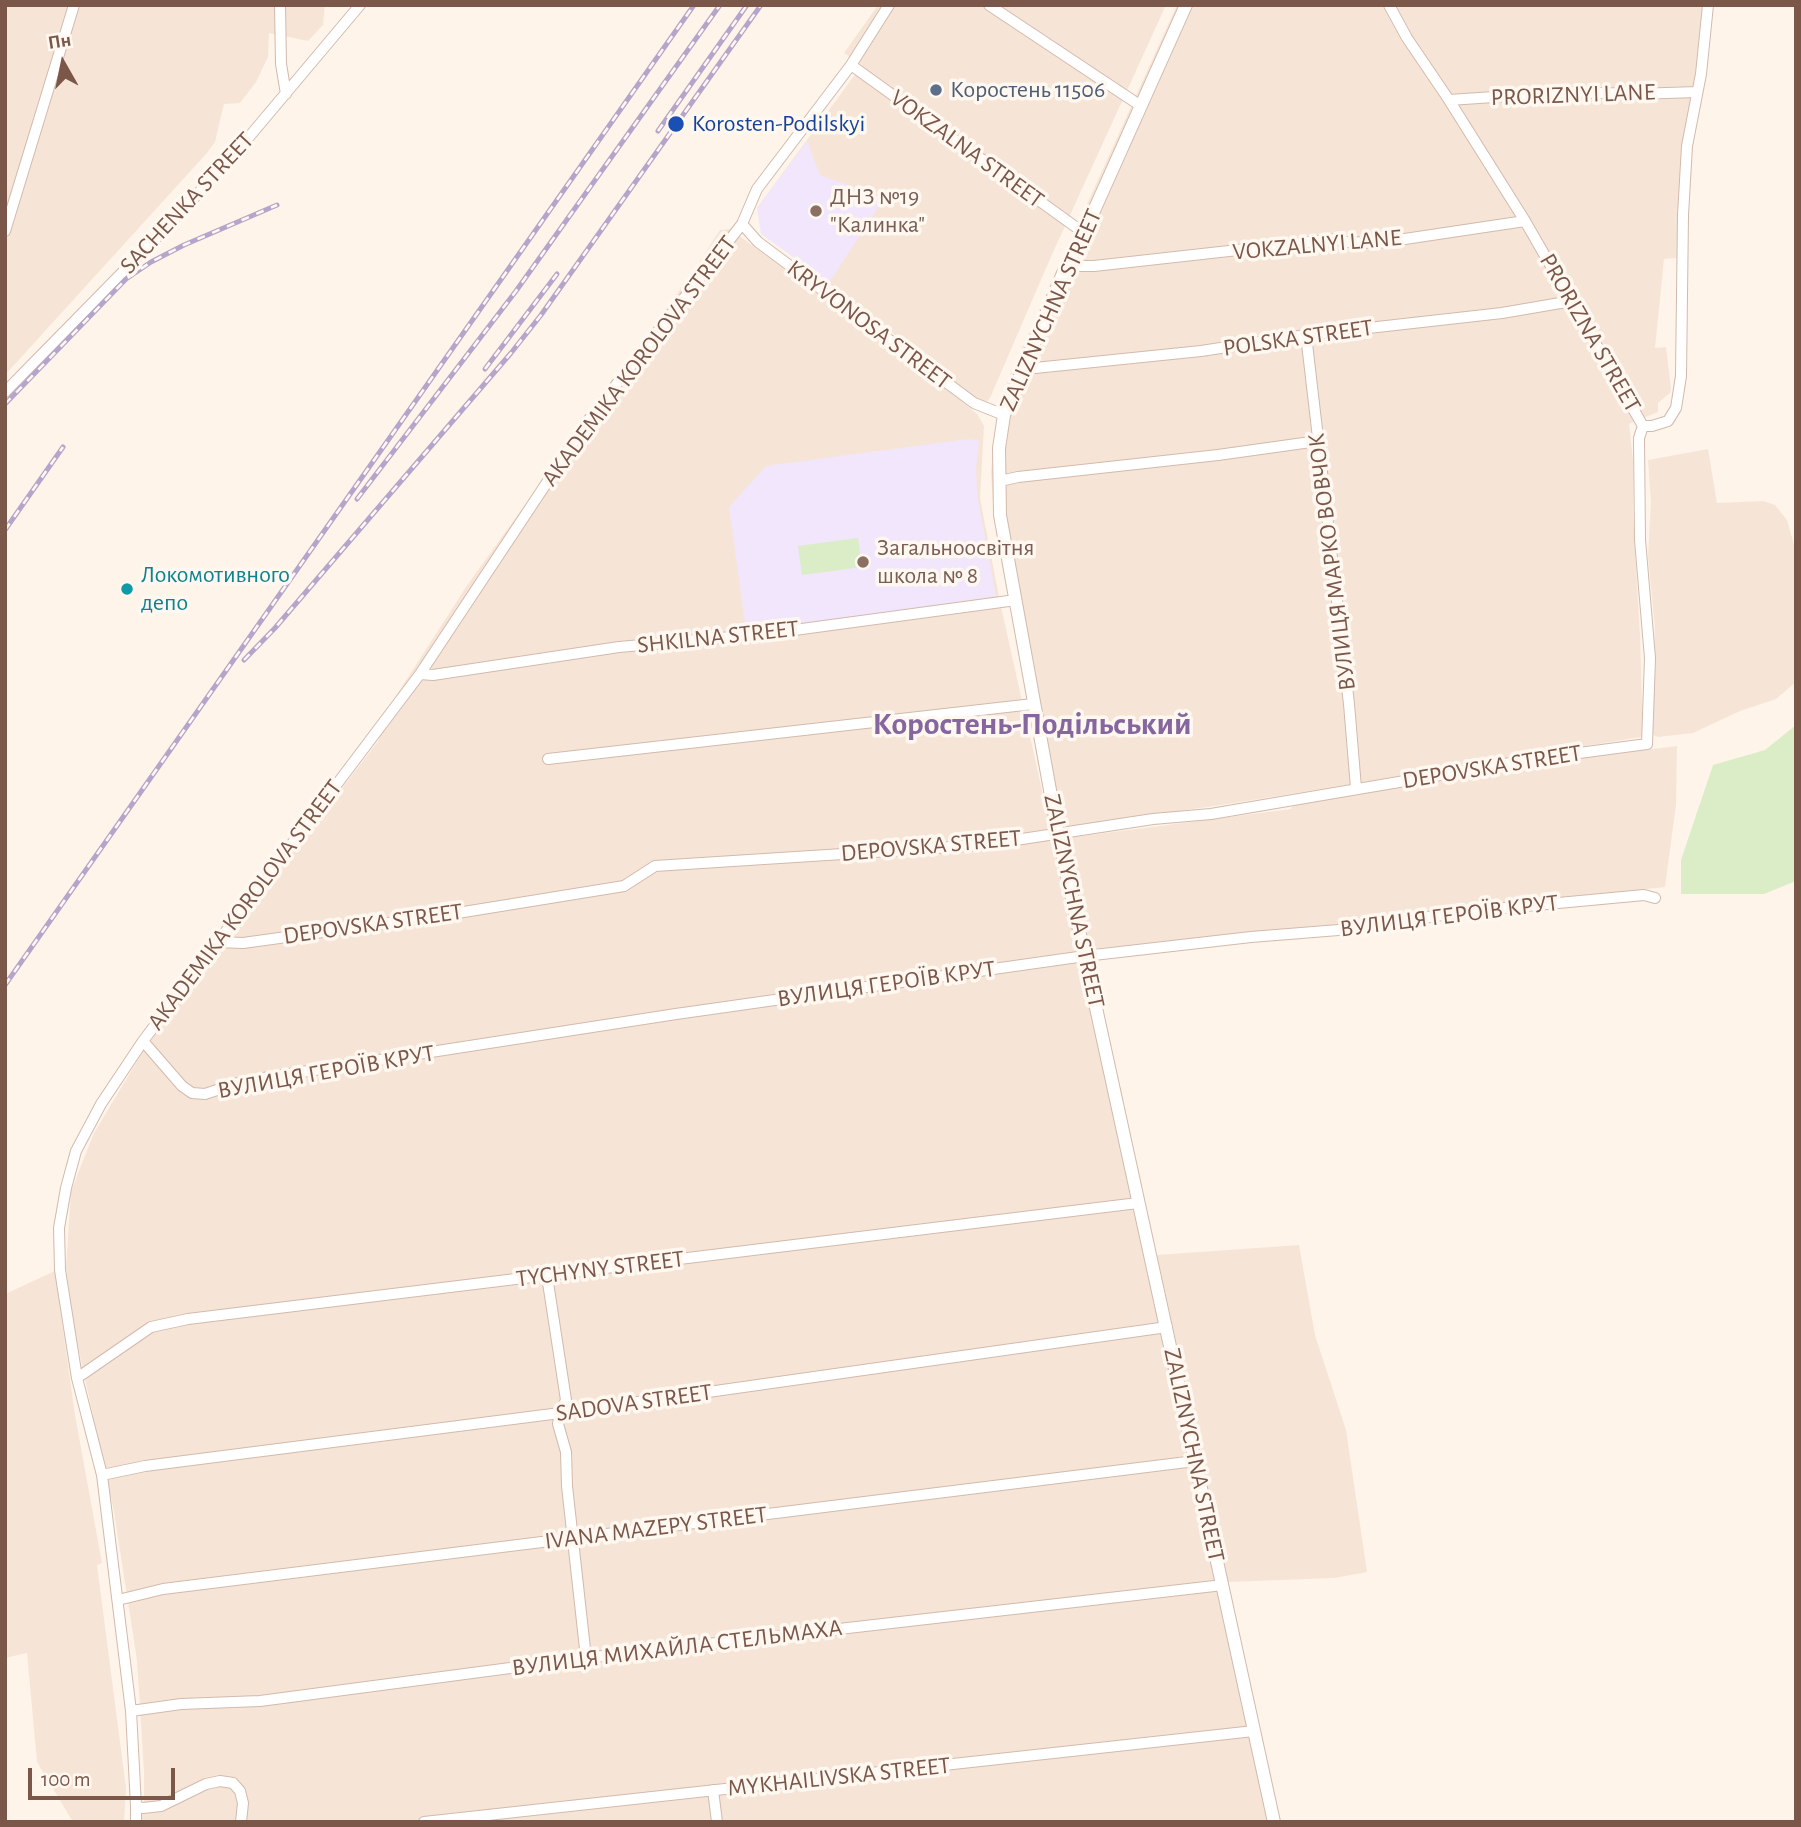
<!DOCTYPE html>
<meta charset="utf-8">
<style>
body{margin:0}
#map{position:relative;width:1801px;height:1827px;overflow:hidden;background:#fef4e9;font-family:"Alegreya Sans",sans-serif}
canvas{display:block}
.frame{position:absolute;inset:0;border:7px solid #7b574a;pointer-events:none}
.north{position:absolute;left:28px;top:28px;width:70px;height:70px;-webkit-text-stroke:5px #fff8f1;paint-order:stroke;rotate:351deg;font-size:19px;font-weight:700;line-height:28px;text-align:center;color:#7b574a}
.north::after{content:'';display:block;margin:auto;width:24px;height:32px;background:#7b574a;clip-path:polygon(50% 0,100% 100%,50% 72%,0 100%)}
.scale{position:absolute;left:28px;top:1768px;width:147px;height:32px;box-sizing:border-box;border:4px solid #7b574a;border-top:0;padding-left:9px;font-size:21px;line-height:24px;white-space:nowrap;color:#7b574a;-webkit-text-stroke:5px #fff8f1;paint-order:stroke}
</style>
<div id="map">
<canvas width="1801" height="1827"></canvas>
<div class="frame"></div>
<div class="north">Пн</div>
<div class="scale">100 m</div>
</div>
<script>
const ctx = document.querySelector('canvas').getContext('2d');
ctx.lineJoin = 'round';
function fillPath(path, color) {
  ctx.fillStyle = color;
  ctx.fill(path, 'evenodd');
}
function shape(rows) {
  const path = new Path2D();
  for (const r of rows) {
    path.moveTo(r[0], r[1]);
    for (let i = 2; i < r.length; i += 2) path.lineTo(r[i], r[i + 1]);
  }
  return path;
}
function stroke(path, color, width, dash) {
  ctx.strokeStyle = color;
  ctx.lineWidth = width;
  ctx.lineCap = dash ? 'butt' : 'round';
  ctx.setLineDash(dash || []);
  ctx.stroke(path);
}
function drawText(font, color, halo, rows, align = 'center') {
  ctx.font = font + ' "Alegreya Sans",sans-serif';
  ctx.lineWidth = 7;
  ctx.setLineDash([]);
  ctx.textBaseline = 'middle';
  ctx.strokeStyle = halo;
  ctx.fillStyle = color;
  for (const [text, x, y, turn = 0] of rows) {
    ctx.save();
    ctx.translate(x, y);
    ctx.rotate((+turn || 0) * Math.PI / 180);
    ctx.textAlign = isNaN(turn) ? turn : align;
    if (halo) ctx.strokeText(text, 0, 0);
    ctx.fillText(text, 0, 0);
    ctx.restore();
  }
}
const residential = shape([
 [5,5,325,5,323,25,308,41,269,33,268,57,256,82,240,103,224,104,215,142,207,153,5,375],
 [878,5,1166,5,1050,259,990,398,986,402,982,403,907,347,896,336,827,282,757,208,862,65,844,53],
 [1177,5,1703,5,1701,39,1683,152,1677,258,1664,259,1655,348,1666,347,1671,388,1670,393,1658,403,1658,412,1629,424,1633,460,1633,514,1640,636,1643,732,1641,737,1228,804,1083,825,1069,829,1060,823,994,521,991,472,995,429,1008,379],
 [730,229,953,394,977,414,984,426,980,498,1000,602,1272,1822,141,1822,144,1805,144,1771,137,1660,114,1512,75,1333,66,1268,71,1192,80,1168,94,1133,142,1053,192,983,379,740,376,727,468,584,692,273,720,230],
 [1708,449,1717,503,1763,501,1775,505,1787,520,1796,552,1796,682,1776,699,1740,711,1693,733,1658,737,1653,735,1651,703,1655,629,1648,556,1651,502,1648,460],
 [1677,746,1676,805,1665,887,1261,933,1089,949,1066,838,1291,809,1293,805,1405,786,1519,770,1519,766],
 [1299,1245,1315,1335,1346,1430,1367,1572,1335,1578,1228,1582,1157,1255],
 [55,1271,75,1415,102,1563,97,1565,126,1788,124,1822,73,1822,37,1762,27,1653,5,1658,5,1294]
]);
const education = shape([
 [807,141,820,175,859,189,862,186,883,200,829,283,761,234,757,208],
 [969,439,979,441,976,468,977,495,996,596,844,620,746,630,729,507,766,466]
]);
const green = shape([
 [858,538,862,567,802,575,798,546],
 [1796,725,1796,881,1764,894,1681,894,1681,860,1713,765,1765,750]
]);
const minor = shape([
 [280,5,281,64,286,94],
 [989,5,1141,106],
 [851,65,1084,233],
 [1449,100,1569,92,1636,94,1697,92],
 [742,224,758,242,974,403,1004,415],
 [5,231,74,5],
 [1066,266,1094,266,1337,239,1346,242,1378,243,1525,221],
 [1306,335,1349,704,1356,788],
 [1024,365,1035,368,1201,351,1306,335,1502,313,1572,301],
 [5,392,164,230,233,156,360,5],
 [1643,426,1652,426,1668,421,1676,408,1681,376,1683,215,1687,146,1701,74,1708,5],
 [1000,481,1018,477,1218,455,1318,441],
 [420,674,433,675,619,647,765,634,1016,600],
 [548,759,1033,704],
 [217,942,243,943,439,916,624,886,655,866,983,845,1153,819,1211,814,1534,759,1647,744,1650,658,1640,540,1639,438,1643,426,1525,221,1449,100,1407,38,1389,5],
 [143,1041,182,1086,192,1093,205,1094,244,1081,676,1014,1085,956,1251,937,1351,929,1462,912,1644,895,1655,898],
 [547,1276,566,1400,560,1413,558,1424,566,1452,567,1486,586,1658],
 [77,1378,151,1327,188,1319,1138,1203],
 [102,1475,145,1466,560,1413,1167,1327],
 [118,1600,163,1589,1195,1461],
 [131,1711,181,1704,260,1701,586,1658,1223,1585],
 [713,1790,717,1822],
 [136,1806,136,1822],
 [241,1822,243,1803,240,1791,233,1783,220,1781,206,1784,161,1806,143,1808,136,1806,131,1711,102,1475,77,1378,60,1270,59,1228,66,1188,76,1151,101,1104,143,1041,420,674,587,422,742,224,757,189,851,65,889,5],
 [424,1822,1254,1731]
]);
const tertiary = shape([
 [1186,5,1084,233,1066,266,1004,415,999,448,1000,515,1058,834,1274,1822]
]);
const rail = shape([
 [658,131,747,5],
 [485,369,557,274],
 [5,404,126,279,151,262,184,245,277,205],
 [357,499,516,291,720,5],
 [5,530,63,447],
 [244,660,275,628,511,353,541,315,761,5],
 [5,985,694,5]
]);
const markers = [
 [936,90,7,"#5c6f8a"],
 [676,124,9,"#1a4fb4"],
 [816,211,7,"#8d6e63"],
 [863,562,7,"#8d6e63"],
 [127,589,7,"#0f9aa8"]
];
const serviceNames = [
 ["Коростень 11506",950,90]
];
const streetNames = [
 ["PRORIZNYI LANE",1573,95,-2],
 ["VOKZALNA STREET",967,149,36],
 ["SACHENKA STREET",187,203,-47],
 ["VOKZALNYI LANE",1317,245,-5],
 ["ZALIZNYCHNA STREET",1051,310,-66],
 ["KRYVONOSA STREET",869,325,37],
 ["PRORIZNA STREET",1590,333,60],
 ["POLSKA STREET",1298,338,-8],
 ["AKADEMIKA KOROLOVA STREET",639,361,-53],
 ["ВУЛИЦЯ МАРКО ВОВЧОК",1332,562,-97],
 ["SHKILNA STREET",718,637,-6],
 ["DEPOVSKA STREET",1492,767,-9],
 ["DEPOVSKA STREET",931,846,-5],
 ["ZALIZNYCHNA STREET",1074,901,78],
 ["AKADEMIKA KOROLOVA STREET",245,905,-53],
 ["ВУЛИЦЯ ГЕРОЇВ КРУТ",1449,916,-7],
 ["DEPOVSKA STREET",373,924,-8],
 ["ВУЛИЦЯ ГЕРОЇВ КРУТ",886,984,-8],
 ["ВУЛИЦЯ ГЕРОЇВ КРУТ",326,1072,-10],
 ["TYCHYNY STREET",600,1269,-7],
 ["SADOVA STREET",634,1403,-8],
 ["ZALIZNYCHNA STREET",1194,1455,78],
 ["IVANA MAZEPY STREET",656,1528,-7],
 ["ВУЛИЦЯ МИХАЙЛА СТЕЛЬМАХА",677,1648,-7],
 ["MYKHAILIVSKA STREET",839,1777,-6]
];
const transitNames = [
 ["Korosten-Podilskyi",692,124]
];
const educationNames = [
 ["ДНЗ №19",830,197],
 ["\"Калинка\"",830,225],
 ["Загальноосвітня",877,548],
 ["школа № 8",877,576]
];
const cultureNames = [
 ["Локомотивного",141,575],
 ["депо",141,603]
];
const districtNames = [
 ["Коростень-Подільський",1032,724]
];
fillPath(residential, '#f6e5d7');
fillPath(education, '#f1e6fb');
fillPath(green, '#daedc6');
stroke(minor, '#d2baad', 12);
stroke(tertiary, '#d2baad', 14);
stroke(minor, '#fff', 10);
stroke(tertiary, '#fff', 12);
stroke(rail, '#b6a5ca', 5);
stroke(rail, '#fff8f1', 2.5, [8]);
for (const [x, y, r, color] of markers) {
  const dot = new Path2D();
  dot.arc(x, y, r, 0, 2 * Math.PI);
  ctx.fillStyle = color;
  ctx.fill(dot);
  stroke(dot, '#fff8f1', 2.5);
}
drawText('24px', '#4e5e75', '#fff8f1', serviceNames, 'left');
drawText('24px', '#7b574a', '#fff8f1', streetNames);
drawText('24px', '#164399', '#fff8f1', transitNames, 'left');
drawText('24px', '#785e54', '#fff8f1', educationNames, 'left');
drawText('24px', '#0d838f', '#fff8f1', cultureNames, 'left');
drawText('bold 32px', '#86669e', '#fff8f1', districtNames);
</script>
